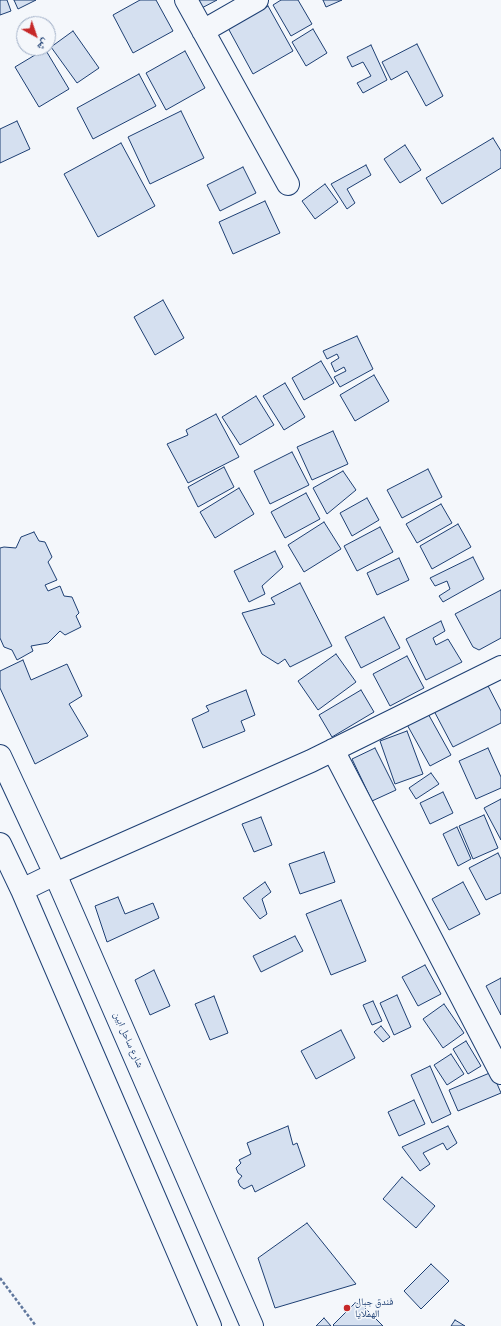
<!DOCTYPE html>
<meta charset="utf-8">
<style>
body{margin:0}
#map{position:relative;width:501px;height:1326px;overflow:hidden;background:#f4f7fb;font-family:"Roboto Condensed","Noto Naskh Arabic",sans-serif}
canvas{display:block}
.north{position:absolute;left:16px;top:16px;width:40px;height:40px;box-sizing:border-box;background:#f4f7fb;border:1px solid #9eadc5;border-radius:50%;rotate:140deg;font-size:11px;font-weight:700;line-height:16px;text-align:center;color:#1d3f73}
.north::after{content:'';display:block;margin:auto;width:14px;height:18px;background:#c62828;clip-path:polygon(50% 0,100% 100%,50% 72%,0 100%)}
</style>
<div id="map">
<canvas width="501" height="1326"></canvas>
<div class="north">ش</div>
</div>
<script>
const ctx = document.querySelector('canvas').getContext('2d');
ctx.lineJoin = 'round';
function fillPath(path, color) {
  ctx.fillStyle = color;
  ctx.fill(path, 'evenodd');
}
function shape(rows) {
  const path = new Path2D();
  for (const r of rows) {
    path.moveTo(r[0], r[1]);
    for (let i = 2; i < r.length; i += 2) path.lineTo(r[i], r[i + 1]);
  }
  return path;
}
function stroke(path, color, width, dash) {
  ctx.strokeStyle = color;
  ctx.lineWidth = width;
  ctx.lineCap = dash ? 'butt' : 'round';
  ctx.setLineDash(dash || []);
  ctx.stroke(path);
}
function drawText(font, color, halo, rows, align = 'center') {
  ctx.font = font + ' "Roboto Condensed","Noto Naskh Arabic",sans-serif';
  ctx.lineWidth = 3;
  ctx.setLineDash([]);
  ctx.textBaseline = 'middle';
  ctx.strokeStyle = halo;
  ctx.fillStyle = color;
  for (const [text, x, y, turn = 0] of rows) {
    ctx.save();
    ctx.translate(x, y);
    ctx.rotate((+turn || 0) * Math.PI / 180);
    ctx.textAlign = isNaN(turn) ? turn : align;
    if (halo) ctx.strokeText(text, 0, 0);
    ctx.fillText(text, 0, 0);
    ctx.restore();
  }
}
const building = shape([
 [0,0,7,0,11,11,0,15,0,0],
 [14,0,36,0,18,9,14,0],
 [140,0,156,0,173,31,133,53,113,15,140,0],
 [193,0,217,0,198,10,193,0],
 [281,0,298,0,312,24,291,36,273,5,281,0],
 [323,0,342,0,326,7,323,0],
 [268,6,293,51,253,74,228,28,268,6],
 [313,29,327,53,306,66,292,42,313,29],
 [73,31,99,68,77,83,51,47,73,31],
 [417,44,443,96,426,106,407,71,391,80,382,62,417,44],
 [371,45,387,80,363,93,357,83,371,76,363,62,352,67,347,57,371,45],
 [45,49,69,89,39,107,15,67,45,49],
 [185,51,205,88,166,110,146,73,185,51],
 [139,74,156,106,93,139,77,108,139,74],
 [181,111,204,158,150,184,128,137,181,111],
 [17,121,30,149,0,163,0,129,17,121],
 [493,138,501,151,501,168,442,204,426,178,493,138],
 [121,143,155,206,98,237,64,174,121,143],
 [405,145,421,170,400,183,384,159,405,145],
 [366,165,371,175,347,189,355,203,347,209,331,184,366,165],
 [243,167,256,193,220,211,207,185,243,167],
 [325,184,338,202,315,219,302,201,325,184],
 [265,201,280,233,233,254,219,222,265,201],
 [163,300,184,338,155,355,134,317,163,300],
 [357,336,373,369,340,387,334,377,346,371,344,367,335,372,331,363,339,358,337,354,327,359,323,351,357,336],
 [321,361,334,383,304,400,292,378,321,361],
 [374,375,389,401,355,421,340,395,374,375],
 [285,383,305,417,284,430,263,396,285,383],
 [256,396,274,425,240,445,222,417,256,396],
 [216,414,239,457,188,483,167,444,188,435,186,430,216,414],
 [333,431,348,464,312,480,297,447,333,431],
 [292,452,309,485,270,504,254,471,292,452],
 [224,467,234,487,198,507,188,487,224,467],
 [428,469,442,497,402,518,387,490,428,469],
 [343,471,356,490,327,514,313,488,343,471],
 [239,488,254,514,215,538,200,512,239,488],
 [306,493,320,519,285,538,271,512,306,493],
 [367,498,379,520,352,536,340,513,367,498],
 [441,504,452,523,417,543,406,524,441,504],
 [324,522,341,549,304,572,288,545,324,522],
 [458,524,471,547,432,569,420,546,458,524],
 [380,527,393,552,357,571,344,546,380,527],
 [34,532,39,541,45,542,52,557,48,562,57,580,45,585,48,591,60,586,64,596,72,597,79,613,76,616,81,627,65,635,60,631,48,643,31,646,33,651,17,660,12,650,4,647,0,638,0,548,4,547,16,548,21,537,34,532],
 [275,551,283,567,262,586,265,594,249,602,234,571,275,551],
 [473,557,484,579,443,602,439,596,450,589,447,581,435,586,430,578,473,557],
 [399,558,409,580,377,595,367,573,399,558],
 [300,583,332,646,290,667,285,659,278,664,262,654,242,613,275,604,271,598,300,583],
 [501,590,501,638,479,650,473,647,455,614,501,590],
 [384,617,400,648,361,668,345,637,384,617],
 [441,621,445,631,433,638,436,645,448,639,462,662,426,680,406,639,441,621],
 [336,654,356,682,318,710,298,681,336,654],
 [407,656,424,688,390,706,373,674,407,656],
 [23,660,31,680,67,664,82,696,69,704,88,736,35,764,0,688,0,671,23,660],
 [486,682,501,711,501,723,453,747,433,709,486,682],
 [246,690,255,715,241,721,245,731,203,748,192,719,209,711,206,706,246,690],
 [361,690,374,712,332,737,319,715,361,690],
 [426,710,451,755,430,766,405,721,426,710],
 [407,731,423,774,395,784,380,741,407,731],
 [375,748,396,790,372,801,352,759,375,748],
 [488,748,501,777,501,788,476,799,459,761,488,748],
 [431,773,439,784,416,799,409,788,431,773],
 [443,792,453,813,430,824,420,803,443,792],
 [501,799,501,840,484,808,501,799],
 [484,815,498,848,473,859,459,826,484,815],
 [261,817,272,845,254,852,242,824,261,817],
 [457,827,471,859,458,866,443,834,457,827],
 [324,852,335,882,300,894,289,864,324,852],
 [498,853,501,859,501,893,486,900,469,868,498,853],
 [265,882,271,892,262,899,267,914,260,919,243,898,265,882],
 [463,882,480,914,449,930,432,899,463,882],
 [118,897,125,914,153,903,159,918,107,942,95,906,118,897],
 [341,900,366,961,331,975,306,914,341,900],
 [295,936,303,951,261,972,253,956,295,936],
 [425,965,441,994,418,1006,402,977,425,965],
 [154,970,170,1006,150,1015,135,980,154,970],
 [501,978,501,1015,486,986,501,978],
 [397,995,411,1027,394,1035,380,1003,397,995],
 [214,996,228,1033,210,1040,195,1004,214,996],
 [373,1001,382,1021,372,1025,363,1005,373,1001],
 [444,1004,464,1033,443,1048,423,1019,444,1004],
 [381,1026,390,1037,383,1042,374,1032,381,1026],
 [341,1030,355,1058,316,1079,301,1051,341,1030],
 [466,1041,481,1066,468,1074,453,1049,466,1041],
 [451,1054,464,1074,447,1085,434,1065,451,1054],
 [430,1066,451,1114,432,1123,411,1075,430,1066],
 [492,1072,501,1093,458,1111,449,1090,492,1072],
 [414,1100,425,1124,399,1136,388,1112,414,1100],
 [288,1126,293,1145,297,1143,305,1166,255,1192,252,1185,244,1189,240,1186,238,1181,242,1176,238,1173,236,1168,241,1163,239,1160,251,1154,247,1143,288,1126],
 [448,1126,457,1143,447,1150,443,1143,423,1153,430,1164,420,1171,402,1147,448,1126],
 [402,1177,435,1206,416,1228,383,1199,402,1177],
 [307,1223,356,1284,275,1308,258,1258,307,1223],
 [431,1264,449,1281,421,1309,404,1291,431,1264],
 [355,1303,362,1305,383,1326,334,1326,333,1325,355,1303],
 [324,1318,331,1326,316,1326,324,1318],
 [455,1320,465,1326,451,1326,455,1320]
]);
const path = shape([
 [0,1278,36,1326]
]);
const minor = shape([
 [186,0,288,184],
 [203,31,257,0],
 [333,750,501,1073],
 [55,874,311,761,501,667]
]);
const highway = shape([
 [0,756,55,874,252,1326],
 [0,844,22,890,210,1326],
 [22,890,55,874]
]);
const markers = [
 [347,1308,4,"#c62828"]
];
const streetNames = [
 ["شارع ساحل ابين",128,1040,66]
];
const poiNames = [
 ["فندق جبال",355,1302],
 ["الهملايا",355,1314]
];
fillPath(building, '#d5e0f0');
stroke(building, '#1d3f73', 1);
stroke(minor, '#1d3f73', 24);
stroke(highway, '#1d3f73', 24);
stroke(path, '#5e769c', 2.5, [3, 2]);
stroke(minor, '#f4f7fb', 22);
stroke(highway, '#f4f7fb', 22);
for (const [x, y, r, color] of markers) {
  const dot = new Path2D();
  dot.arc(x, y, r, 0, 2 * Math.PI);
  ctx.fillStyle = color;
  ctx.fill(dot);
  stroke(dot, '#f4f7fb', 1.5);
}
drawText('10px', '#1d3f73', '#f4f7fb', streetNames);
drawText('10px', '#1d3f73', '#f4f7fb', poiNames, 'left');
</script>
